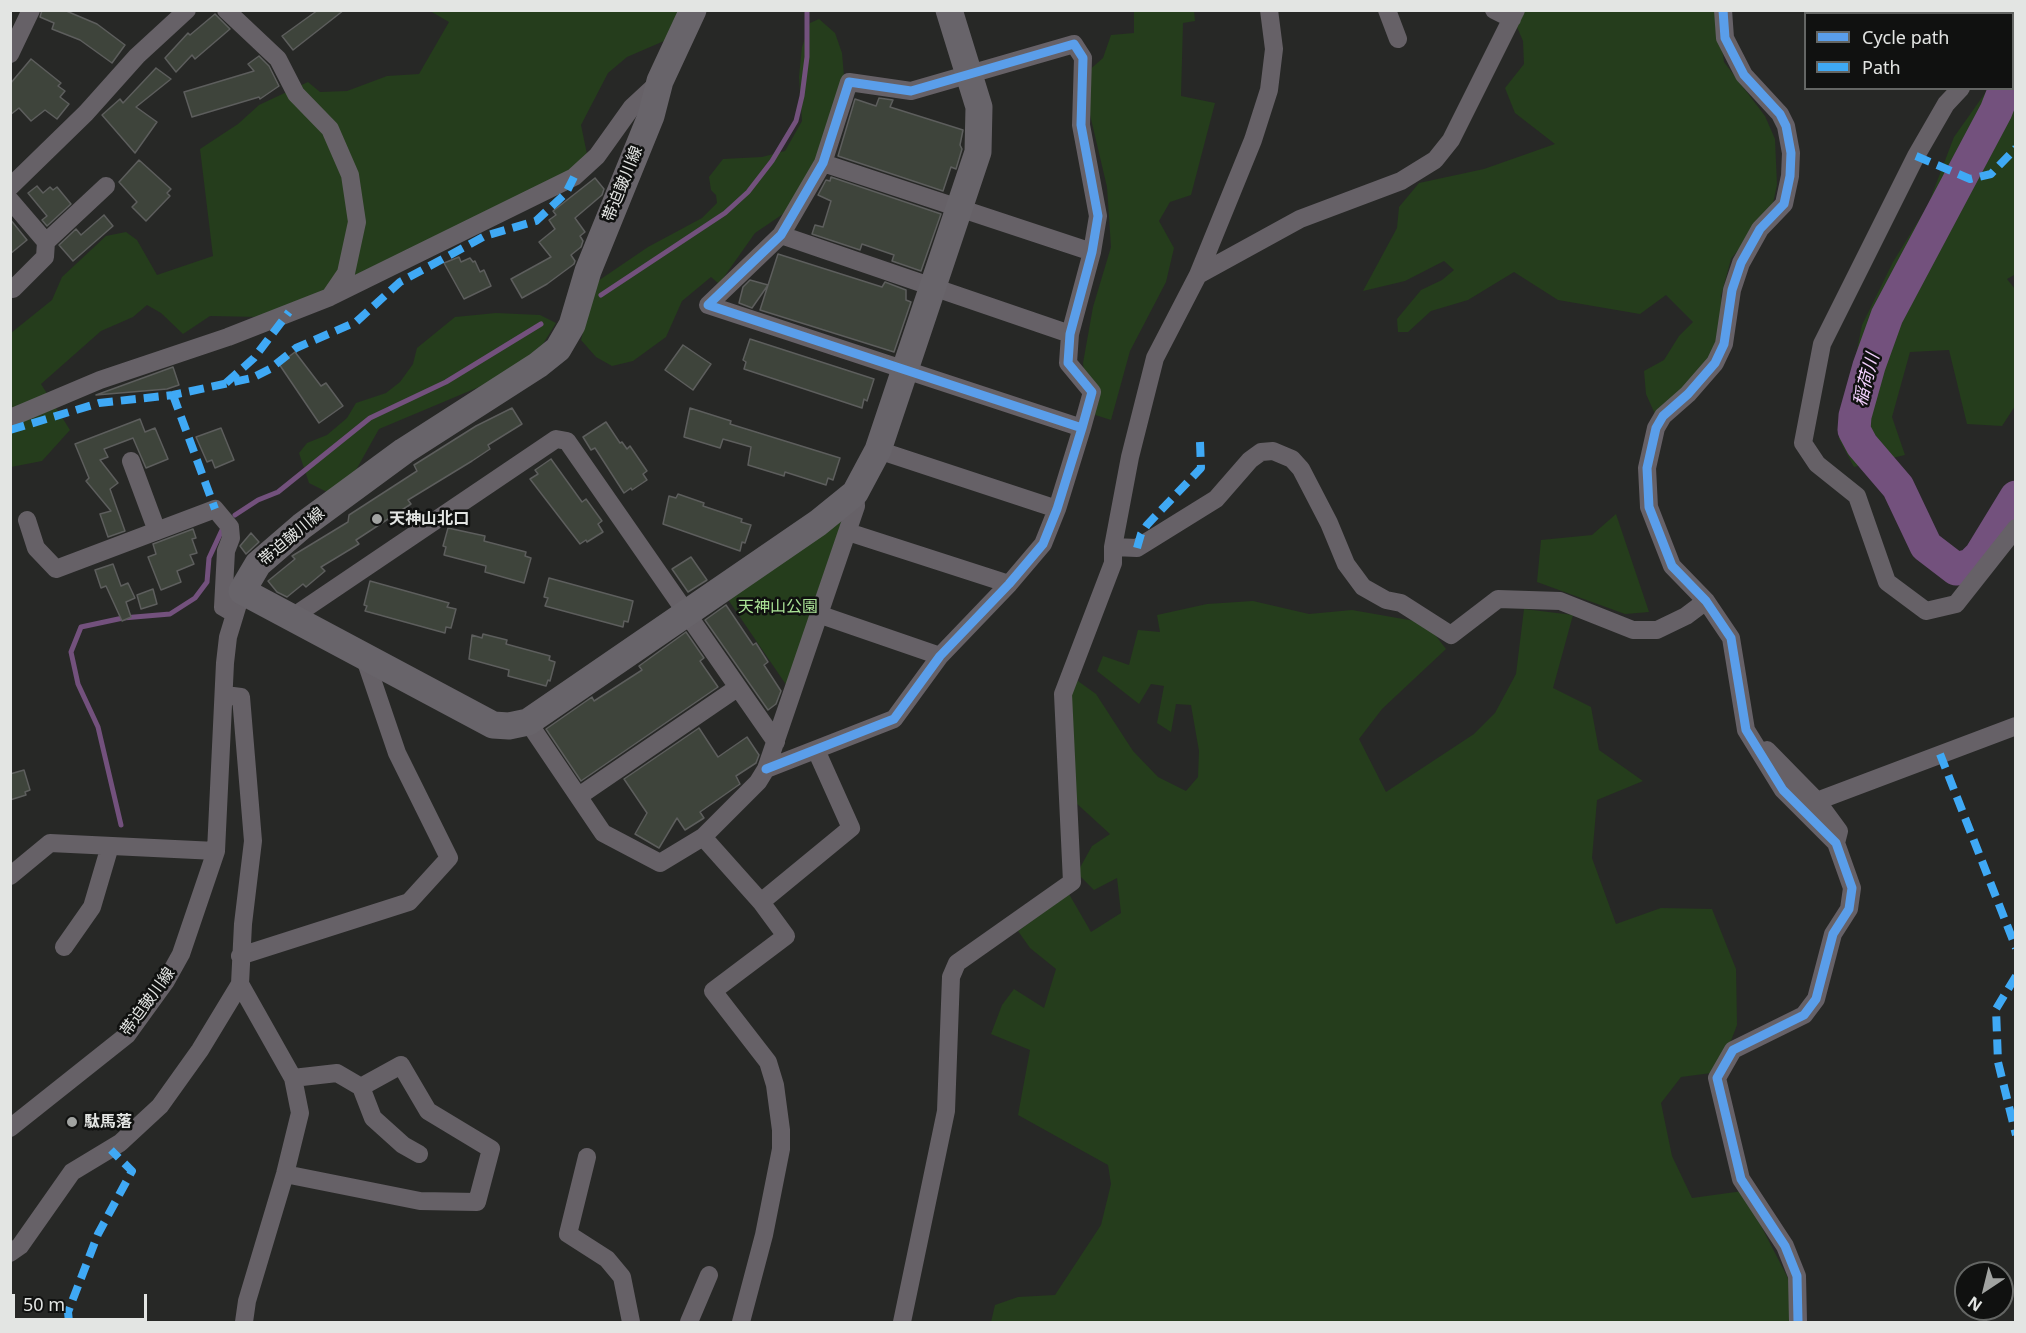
<!DOCTYPE html>
<meta charset="utf-8">
<style>
body{margin:0}
#map{position:relative;width:2026px;height:1333px;overflow:hidden;background:#272826;font-family:"Noto Sans",sans-serif}
canvas{display:block}
.frame{position:absolute;inset:0;border:12px solid #e3e5e3;pointer-events:none}
.legend{position:absolute;left:1804px;top:12px;width:210px;height:78px;box-sizing:border-box;background:#101110;border:2px solid #646664;margin:0;padding:8px 10px;list-style:none;font-size:18px;color:#e3e5e3}
.legend li{display:flex;align-items:center;gap:12px;height:30px}
.legend b{width:30px;border:2px solid #646664}
.north{position:absolute;left:1954px;top:1261px;width:60px;height:60px;box-sizing:border-box;background:#101110;border:2px solid #646664;border-radius:50%;rotate:215deg;font-size:16px;font-weight:700;line-height:24px;text-align:center;color:#e3e5e3}
.north::after{content:'';display:block;margin:auto;width:21px;height:27px;background:#a1a3a1;clip-path:polygon(50% 0,100% 100%,50% 72%,0 100%)}
.scale{position:absolute;left:12px;top:1294px;width:135px;height:27px;box-sizing:border-box;border:3px solid #e3e5e3;border-top:0;padding-left:8px;font-size:18px;line-height:21px;white-space:nowrap;color:#e3e5e3;-webkit-text-stroke:4px #101110;paint-order:stroke}
</style>
<div id="map">
<canvas width="2026" height="1333"></canvas>
<div class="frame"></div>
<ul class="legend">
<li><b style="height:8px;background:#5a9eea"></b>Cycle path</li>
<li><b style="height:8px;background:#3fa9f5"></b>Path</li>
</ul>
<div class="north">N</div>
<div class="scale">50 m</div>
</div>
<script>
const ctx = document.querySelector('canvas').getContext('2d');
ctx.lineJoin = 'round';
function fillPath(path, color) {
  ctx.fillStyle = color;
  ctx.fill(path, 'evenodd');
}
function shape(rows) {
  const path = new Path2D();
  for (const r of rows) {
    path.moveTo(r[0], r[1]);
    for (let i = 2; i < r.length; i += 2) path.lineTo(r[i], r[i + 1]);
  }
  return path;
}
function stroke(path, color, width, dash) {
  ctx.strokeStyle = color;
  ctx.lineWidth = width;
  ctx.lineCap = dash ? 'butt' : 'round';
  ctx.setLineDash(dash || []);
  ctx.stroke(path);
}
function drawText(font, color, halo, rows, align = 'center') {
  ctx.font = font + ' "Noto Sans","Noto Sans JP",sans-serif';
  ctx.lineWidth = 5;
  ctx.setLineDash([]);
  ctx.textBaseline = 'middle';
  ctx.strokeStyle = halo;
  ctx.fillStyle = color;
  for (const [text, x, y, turn = 0] of rows) {
    ctx.save();
    ctx.translate(x, y);
    ctx.rotate((+turn || 0) * Math.PI / 180);
    ctx.textAlign = isNaN(turn) ? turn : align;
    if (halo) ctx.strokeText(text, 0, 0);
    ctx.fillText(text, 0, 0);
    ctx.restore();
  }
}
const green = shape([
 [430,11,684,11,671,38,627,57,608,73,581,125,587,154,570,171,326,290,260,317,210,316,183,334,161,313,147,305,133,317,101,331,41,384,70,430,42,461,11,467,11,333,52,300,62,277,106,236,126,232,137,240,157,275,213,256,200,149,238,124,259,105,308,82,320,92,347,91,387,76,419,74,449,22],
 [1134,11,1194,11,1195,21,1183,23,1181,96,1215,103,1191,195,1170,202,1159,221,1174,248,1166,282,1130,351,1111,420,1089,413,1083,363,1093,307,1111,247,1107,187,1087,102,1087,72,1103,58,1111,35,1134,33],
 [1510,11,1717,11,1724,62,1765,116,1775,139,1777,185,1772,208,1731,259,1721,296,1723,316,1712,361,1655,414,1646,394,1644,371,1664,360,1679,336,1693,322,1666,295,1640,314,1558,300,1514,272,1468,300,1431,311,1408,332,1398,332,1397,319,1421,290,1442,280,1454,270,1444,261,1405,281,1363,291,1397,228,1399,207,1419,183,1484,169,1555,144,1515,113,1505,88,1524,64,1523,41],
 [819,19,835,33,842,53,844,76,819,162,789,210,755,233,719,284,711,277,682,301,666,337,633,361,612,366,596,357,581,340,595,283,648,247,702,218,717,203,716,195,711,190,709,177,723,159,762,157,785,151,802,121,799,77,802,47,810,23],
 [2015,42,2016,274,2007,279,2015,289,2015,406,2002,426,1967,424,1949,350,1910,352,1892,417,1905,455,1854,467,1839,439,1862,325,1893,262,1928,205,1954,137,1988,89,2012,88,2013,47],
 [496,313,540,315,556,323,543,344,516,366,479,387,379,429,356,470,327,492,309,483,299,453,307,443,327,435,347,418,356,403,386,393,400,382,413,364,417,348,455,317],
 [1616,514,1649,612,1625,614,1537,582,1541,540,1592,535],
 [840,521,846,525,789,689,727,598],
 [1253,601,1309,614,1352,610,1426,623,1446,649,1382,709,1359,739,1386,792,1474,734,1495,713,1516,674,1524,609,1573,615,1553,688,1591,707,1599,750,1643,781,1597,800,1592,858,1616,924,1661,908,1712,909,1736,969,1737,1025,1719,1072,1681,1077,1661,1103,1672,1156,1692,1198,1743,1191,1790,1282,1790,1322,991,1322,995,1305,1018,1297,1055,1295,1101,1225,1111,1184,1108,1165,1018,1115,1030,1050,991,1034,1002,1005,1014,989,1044,1008,1056,969,1030,948,1018,931,1069,894,1091,932,1121,913,1117,878,1094,890,1077,873,1092,846,1110,834,1075,802,1071,676,1096,694,1133,751,1158,777,1186,791,1198,777,1199,751,1191,705,1176,704,1171,732,1157,723,1164,686,1151,684,1139,704,1097,671,1103,656,1129,665,1138,630,1160,632,1157,615,1207,604]
]);
const stream = shape([
 [601,295,725,213,748,192,772,161,796,121,802,96,807,57,807,10],
 [235,515,258,500,278,492,370,418,446,382,541,324],
 [121,825,98,727,78,684,71,652,81,627,123,618,170,614,195,598,207,582,209,558,222,530]
]);
const river = shape([
 [2012,68,2016,60],
 [2005,88,1996,111,1887,316,1869,366,1855,416,1854,430,1862,445,1898,487,1926,546,1956,569,1971,565,1980,556,2016,497]
]);
const building = shape([
 [42,10,64,10,97,24,125,45,112,63,80,40,52,29,54,23,40,17,42,10],
 [318,10,344,10,293,50,282,36,318,10],
 [215,14,230,29,195,59,192,55,176,72,165,58,188,33,190,35,215,14],
 [259,56,269,66,279,86,260,99,259,97,192,117,184,92,254,71,248,64,259,56],
 [31,59,61,83,58,86,65,91,60,97,69,104,57,119,45,110,31,121,19,108,10,115,10,84,31,59],
 [156,68,171,79,136,107,157,122,135,153,102,115,120,99,123,103,156,68],
 [879,98,893,100,890,107,963,130,960,145,962,149,956,169,951,167,943,191,838,156,855,99,876,106,879,98],
 [139,160,171,189,167,193,170,196,146,221,132,207,137,202,119,182,139,160],
 [831,177,941,214,921,271,892,261,894,255,862,244,860,250,812,234,815,225,823,227,831,201,818,195,826,180,830,181,831,177],
 [595,178,604,189,602,195,575,218,585,232,580,236,583,241,581,247,571,255,575,261,574,264,547,284,522,298,511,279,551,257,539,242,555,229,549,220,556,215,553,211,595,178],
 [37,186,43,193,50,187,53,190,57,187,71,204,47,226,42,220,47,216,28,193,37,186],
 [104,215,113,226,73,261,59,245,76,229,81,235,104,215],
 [10,219,27,240,10,254,10,219],
 [778,254,882,287,885,282,906,290,906,300,911,302,894,352,760,310,778,254],
 [459,257,461,262,470,258,473,262,475,261,480,272,484,270,491,286,464,299,444,263,459,257],
 [750,280,768,285,752,308,739,303,743,287,750,280],
 [750,339,874,379,867,401,864,399,862,408,744,369,746,362,743,360,750,339],
 [683,345,711,364,693,390,665,370,683,345],
 [295,352,321,386,326,383,343,406,319,423,279,364,295,352],
 [173,367,179,385,167,389,96,395,173,367],
 [512,408,522,424,488,445,490,449,472,461,408,500,411,504,356,540,359,544,321,567,325,571,306,587,303,584,287,597,277,592,268,581,295,559,292,556,348,522,349,515,417,471,414,465,476,426,512,408],
 [690,408,731,421,730,424,840,458,833,480,828,478,826,485,785,472,784,476,748,465,751,447,723,439,720,448,684,437,690,408],
 [140,419,145,432,155,428,168,459,146,468,133,438,104,449,108,457,100,460,118,483,110,489,125,531,108,537,100,514,111,511,86,481,89,478,75,444,140,419],
 [606,422,620,443,622,442,627,449,630,446,647,471,643,474,647,480,632,490,631,488,624,493,595,448,591,450,583,437,606,422],
 [221,428,234,460,215,468,212,460,207,462,196,437,221,428],
 [551,459,582,502,586,499,602,521,598,524,603,532,587,542,586,540,580,544,530,479,538,474,535,470,551,459],
 [678,494,704,503,703,506,742,519,741,522,751,525,745,543,742,542,740,551,663,524,669,496,676,498,678,494],
 [448,528,485,536,484,541,526,552,525,556,531,558,524,583,485,572,486,566,444,555,446,547,443,546,448,528],
 [193,529,196,538,192,539,197,553,190,555,194,564,177,571,181,582,161,590,148,557,156,554,153,544,193,529],
 [251,533,259,542,246,554,240,546,251,533],
 [691,557,707,580,688,592,672,569,691,557],
 [113,564,121,586,128,583,135,598,126,602,131,617,122,621,106,586,101,588,95,570,113,564],
 [549,578,633,601,628,622,624,621,623,627,545,606,548,598,544,597,549,578],
 [370,581,449,603,447,607,456,609,451,628,446,627,445,633,365,611,367,606,364,605,370,581],
 [153,589,157,604,141,609,137,595,153,589],
 [726,605,753,645,756,643,768,662,764,665,781,691,776,704,768,710,705,620,726,605],
 [686,632,704,658,700,661,718,687,581,781,546,729,592,697,594,701,642,670,639,666,686,632],
 [483,634,507,640,506,644,550,656,549,660,555,662,550,681,548,680,546,686,508,676,509,670,469,659,472,635,482,638,483,634],
 [699,728,718,757,747,737,759,755,756,763,736,776,740,784,700,812,704,818,685,830,677,818,659,848,635,834,647,813,624,779,699,728],
 [24,770,30,790,25,792,26,795,10,800,10,774,24,770]
]);
const street = shape([
 [226,10,278,59,296,94,330,129,350,175,357,222,346,273,331,295],
 [1387,10,1398,39],
 [1494,10,1512,19],
 [1723,10,1725,38,1744,75,1780,114,1786,126,1791,153,1790,176,1784,204,1760,229,1741,263,1732,290,1724,344,1715,363,1688,394,1663,416,1656,428,1647,468,1649,507,1672,566,1706,601,1731,638,1746,730,1783,790,1836,843,1852,888,1849,909,1833,934,1816,999,1804,1015,1733,1050,1717,1078,1741,1179,1785,1246,1797,1276,1798,1322],
 [1997,14,1998,10],
 [10,54,31,10],
 [1961,88,1946,104,1916,156,1822,344,1803,443,1817,464,1857,496,1887,582,1926,611,1956,604,2016,528],
 [823,163,1092,252],
 [10,187,86,113,137,56,187,10],
 [10,200,46,242,45,257,13,289],
 [781,235,1070,334],
 [46,242,106,186],
 [1198,275,1300,219,1401,181,1435,160,1451,140,1516,10],
 [10,418,100,380,228,337,330,297,574,177,597,156,632,107,659,82],
 [878,450,1057,509],
 [131,461,157,531],
 [27,520,36,548,56,569,215,509,230,527,231,538,226,551,223,607,235,614],
 [848,532,1009,584],
 [1113,547,1137,548,1216,499,1250,460,1261,452,1273,451,1292,459,1301,469,1329,523,1346,564,1363,587,1386,600,1401,603,1451,635,1498,599,1560,601,1633,630,1657,630,1686,616,1706,601],
 [821,615,940,656],
 [291,618,556,439,567,441,776,742],
 [225,695,241,697,253,841,243,924,240,984,293,1078,300,1113,285,1174,247,1301,244,1322],
 [528,722,603,833,660,863,703,837,758,782,766,769,856,506,855,493],
 [1767,750,1817,801,2016,726],
 [766,769,894,719,940,656,1009,584,1043,544,1057,509,1082,428,1092,392,1068,363,1070,334,1092,252,1098,216,1081,125,1083,58,1074,44,911,91,849,82,823,163,781,235,708,305,1082,428],
 [579,796,737,688],
 [1817,801,1839,831,1836,843],
 [703,837,761,902,786,936,713,991,768,1062,775,1085,781,1130,781,1149,764,1235,741,1322],
 [10,876,50,843,216,851],
 [761,902,851,828,816,750],
 [64,947,92,907,110,846],
 [240,956,409,902,449,858,397,753,364,656],
 [361,1087,373,1118,403,1145,419,1154],
 [10,1128,127,1035,166,981,181,954,216,851,225,663,228,637,242,591],
 [587,1157,568,1234,607,1259,622,1277,631,1322],
 [285,1174,420,1201,477,1202,491,1149,428,1111,401,1065,361,1087,337,1073,293,1078],
 [10,1253,20,1246,72,1172,120,1143,160,1106,200,1050,240,984],
 [689,1322,709,1275],
 [902,1322,946,1111,951,977,957,963,1072,882,1063,694,1113,563,1113,547,1130,457,1155,358,1198,275,1253,140,1269,90,1274,49,1269,10]
]);
const secondary = shape([
 [693,10,660,81,651,116,588,271,572,325,558,349,538,365,404,451,302,526,258,564,242,591,493,725,509,726,528,722,818,523,855,493,878,450,978,152,979,107,949,10]
]);
const quiet = shape([
 [1916,156,1970,179,1991,174,2016,148],
 [226,383,254,358,289,312],
 [173,395,215,509],
 [10,430,99,403,173,395,252,378,270,369,296,348,356,322,400,282,485,236,536,221,566,193,574,177],
 [1137,548,1141,534,1147,525,1201,468,1200,442],
 [1940,754,2016,948],
 [2016,976,1996,1009,1998,1062,2016,1135],
 [69,1322,68,1312,98,1234,132,1171,111,1150]
]);
const cycleway = shape([
 [1723,10,1725,38,1744,75,1780,114,1786,126,1791,153,1790,176,1784,204,1760,229,1741,263,1732,290,1724,344,1715,363,1688,394,1663,416,1656,428,1647,468,1649,507,1672,566,1706,601,1731,638,1746,730,1783,790,1836,843,1852,888,1849,909,1833,934,1816,999,1804,1015,1733,1050,1717,1078,1741,1179,1785,1246,1797,1276,1798,1322],
 [766,769,894,719,940,656,1009,584,1043,544,1057,509,1082,428,1092,392,1068,363,1070,334,1092,252,1098,216,1081,125,1083,58,1074,44,911,91,849,82,823,163,781,235,708,305,1082,428]
]);
const markers = [
 [377,519,6,"#a1a3a1"],
 [72,1122,6,"#a1a3a1"]
];
const streetNames = [
 ["帯迫皷川線",623,184,-68],
 ["帯迫皷川線",292,537,-40],
 ["帯迫皷川線",148,1002,-54]
];
const poiNames = [
 ["天神山北口",389,519],
 ["駄馬落",84,1122]
];
const parkNames = [
 ["天神山公園",778,607]
];
const waterNames = [
 ["稲荷川",1867,380,-75]
];
fillPath(green, '#253d1c');
stroke(stream, '#73517d', 5);
stroke(river, '#73517d', 33);
fillPath(building, '#3e443b');
stroke(building, '#5d5e5d', 1.5);
stroke(street, '#666167', 18);
stroke(secondary, '#68646a', 27);
stroke(quiet, '#3fa9f5', 8, [15, 8]);
stroke(cycleway, '#5a9eea', 9);
for (const [x, y, r, color] of markers) {
  const dot = new Path2D();
  dot.arc(x, y, r, 0, 2 * Math.PI);
  ctx.fillStyle = color;
  ctx.fill(dot);
  stroke(dot, '#101110', 2);
}
drawText('16px', '#e3e5e3', '#101110', streetNames);
drawText('bold 16px', '#e3e5e3', '#101110', poiNames, 'left');
drawText('16px', '#aae296', '#101110', parkNames);
drawText('italic 18px', '#f3d1fe', '#101110', waterNames);
</script>
